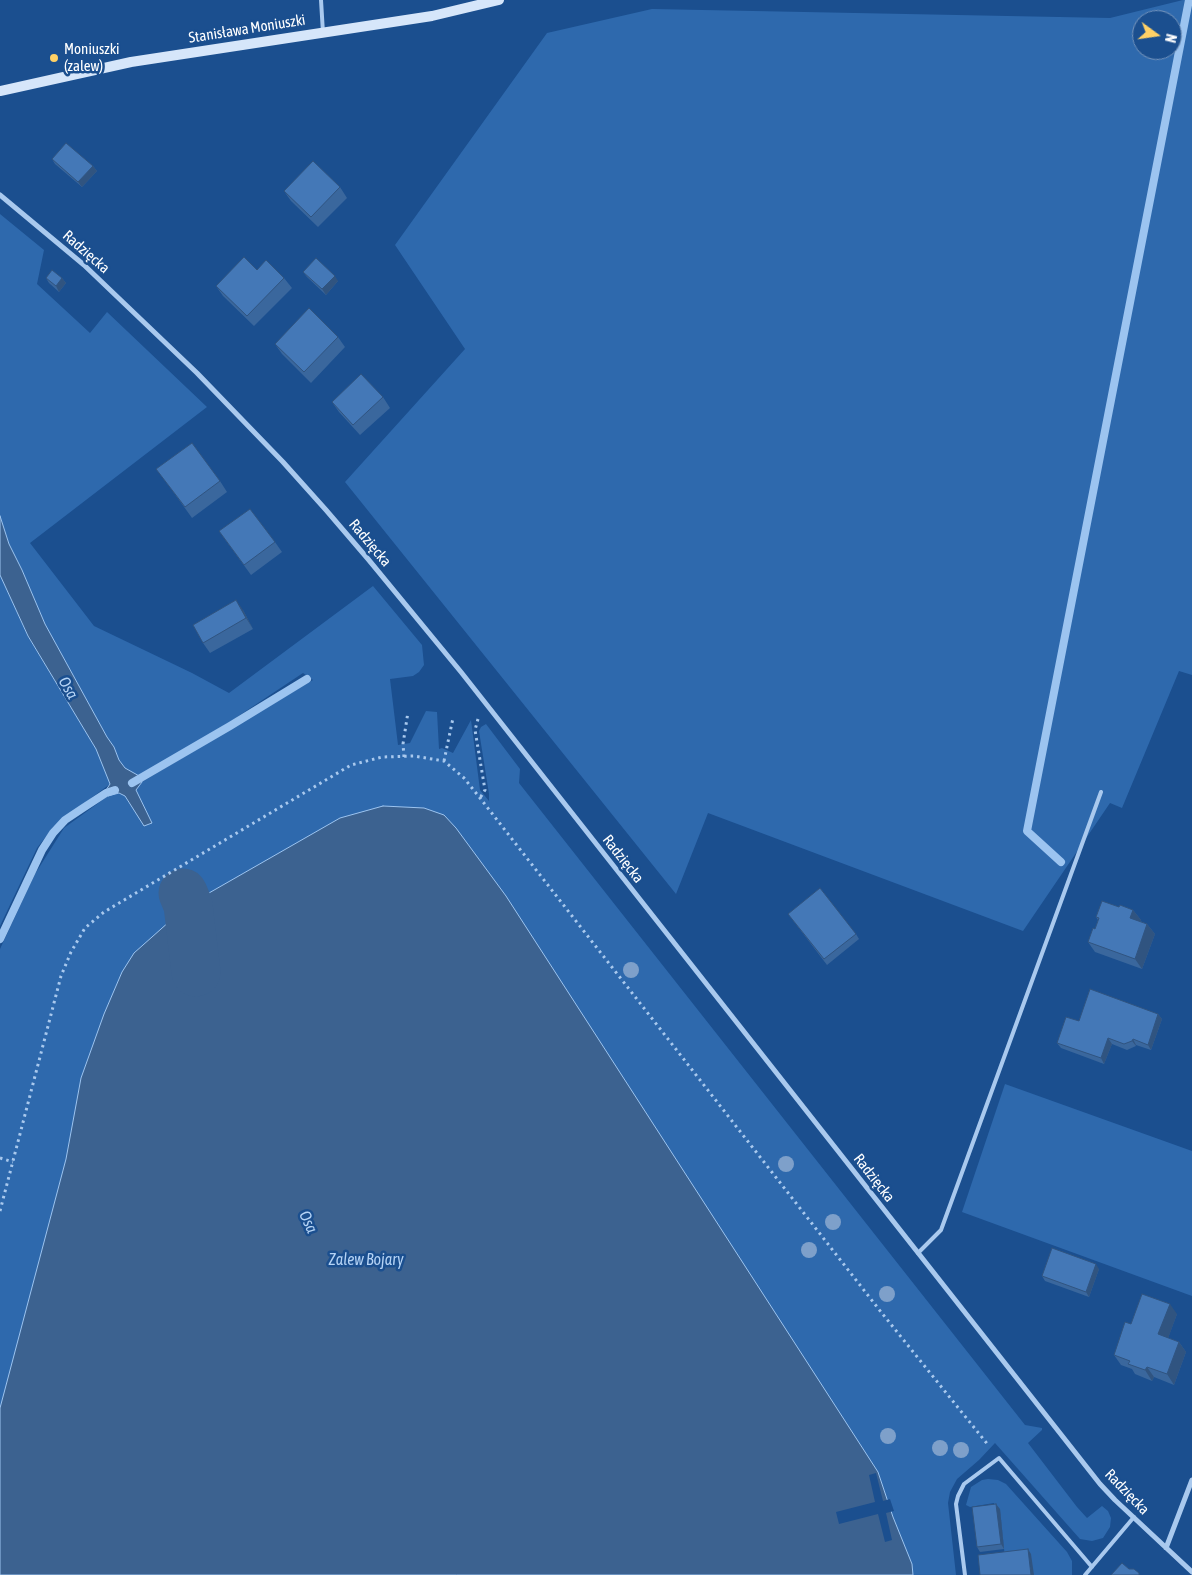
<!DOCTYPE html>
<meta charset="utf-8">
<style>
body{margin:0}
#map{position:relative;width:1192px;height:1575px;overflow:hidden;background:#1b4f8f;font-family:"Asap Condensed",sans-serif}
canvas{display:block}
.north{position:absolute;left:1132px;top:10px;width:50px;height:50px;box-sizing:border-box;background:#1b4f8f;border:1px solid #7695bc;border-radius:50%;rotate:104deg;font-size:14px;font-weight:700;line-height:20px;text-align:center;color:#fff}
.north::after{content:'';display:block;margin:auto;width:18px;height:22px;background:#ffd166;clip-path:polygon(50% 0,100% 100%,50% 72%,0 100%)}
</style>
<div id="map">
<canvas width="1192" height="1575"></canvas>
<div class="north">N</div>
</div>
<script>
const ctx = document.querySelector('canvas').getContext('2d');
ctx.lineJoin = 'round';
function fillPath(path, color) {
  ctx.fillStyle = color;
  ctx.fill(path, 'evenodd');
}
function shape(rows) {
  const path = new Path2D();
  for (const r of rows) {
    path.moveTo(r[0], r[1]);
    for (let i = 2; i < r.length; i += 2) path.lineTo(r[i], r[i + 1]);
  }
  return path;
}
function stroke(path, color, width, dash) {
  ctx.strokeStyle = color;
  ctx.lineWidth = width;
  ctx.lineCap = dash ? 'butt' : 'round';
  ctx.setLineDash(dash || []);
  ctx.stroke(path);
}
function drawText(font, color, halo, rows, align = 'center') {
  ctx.font = font + ' "Asap Condensed",sans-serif';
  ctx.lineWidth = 5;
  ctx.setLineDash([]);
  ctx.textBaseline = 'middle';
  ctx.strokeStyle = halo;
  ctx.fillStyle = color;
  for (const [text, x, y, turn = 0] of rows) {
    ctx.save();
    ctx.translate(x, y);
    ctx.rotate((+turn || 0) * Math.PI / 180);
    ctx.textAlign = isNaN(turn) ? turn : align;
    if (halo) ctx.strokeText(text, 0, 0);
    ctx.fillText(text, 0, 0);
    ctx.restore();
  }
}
const green = shape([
 [1183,0,1192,0,1192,675,1179,671,1122,808,1110,803,1023,931,708,813,676,894,345,482,465,349,395,245,547,33,652,9,1110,18],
 [1142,20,1172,20,1172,50,1142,50],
 [0,214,44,250,37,284,90,333,107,312,207,407,30,543,94,626,192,673,229,693,373,586,422,645,424,665,419,672,413,676,390,679,398,745,410,743,426,711,437,712,439,749,442,748,453,753,471,720,480,790,489,801,489,794,479,731,481,727,486,724,520,769,519,783,1025,1425,1042,1428,1042,1430,1028,1443,1077,1507,1087,1518,1102,1506,1108,1511,1111,1518,1110,1527,1103,1538,1092,1541,1080,1539,995,1443,979,1460,957,1479,950,1492,948,1503,956,1575,0,1575,0,949,35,874,64,828,108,796,119,793,125,796,129,803,152,823,136,790,142,782,313,680,303,673,234,719,141,777,125,768,119,760,114,747,107,737,45,624,22,570,9,544,0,516],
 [0,575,28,637,96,749,110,784,54,826,37,848,0,926],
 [1005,1084,1192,1151,1192,1296,962,1212],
 [988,1479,998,1480,1006,1484,1067,1552,1072,1561,1072,1575,1034,1575,1005,1558,1000,1510,995,1510,994,1503,970,1507,966,1505,971,1487,982,1480]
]);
const water = shape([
 [0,516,9,544,22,570,45,624,107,737,114,747,119,760,125,768,141,777,142,782,136,790,152,823,144,826,125,796,119,793,108,796,106,790,110,784,96,749,28,636,0,575,0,516],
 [383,806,424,808,444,815,456,828,506,896,878,1472,893,1517,912,1564,913,1575,0,1575,0,1408,66,1159,81,1078,104,1014,122,972,134,953,188,905,340,818,383,806]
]);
const pier = shape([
 [876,1473,883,1501,890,1499,894,1511,886,1513,892,1540,885,1542,878,1514,839,1524,836,1512,875,1502,869,1475]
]);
const stream = shape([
 [132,783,230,726,307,679],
 [1061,862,1027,831,1189,0],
 [0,939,42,850,53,833,65,820,83,808,106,793,115,790]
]);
const river = shape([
 [183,893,188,905,196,972]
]);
const path = shape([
 [478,719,475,730,485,790,480,798],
 [404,757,403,744,408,712],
 [444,761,453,718],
 [0,1158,13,1162],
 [0,1211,61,976,71,952,85,928,104,912,351,765,382,757,414,756,444,761,464,778,480,798,881,1312,989,1446]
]);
const lane = shape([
 [321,0,323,33],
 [918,1253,941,1230,1101,792],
 [965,1575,956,1504,958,1496,964,1484,999,1458,1092,1567],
 [1085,1575,1134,1517]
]);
const street = shape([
 [0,195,84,265,197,373,283,462,326,510,368,559,461,672,1100,1484,1115,1500,1192,1572],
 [1166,1548,1192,1480]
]);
const secondary = shape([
 [0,91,131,62,432,16,499,0]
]);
const trees = [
 [631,970],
 [786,1164],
 [833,1222],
 [809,1250],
 [887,1294],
 [888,1436],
 [940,1448],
 [961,1450]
];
const wall = shape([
 [52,159,93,166,97,171,82,187,55,164],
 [340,187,347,198,318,227,291,201,284,191],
 [257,270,284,278,292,288,254,326,223,296,216,286],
 [303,272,338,281,326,295,307,277],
 [46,278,62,278,66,283,59,292,49,283],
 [338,337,345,347,311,383,282,354,275,344],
 [383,397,390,408,360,435,339,412,332,402],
 [164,479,220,481,227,492,192,518],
 [219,531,275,542,282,552,251,575],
 [243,610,253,629,210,653,203,643],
 [1119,907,1133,910,1141,920,1140,921,1147,924,1155,934,1142,969,1095,952,1088,942,1095,929,1098,920,1096,917],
 [792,919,856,934,859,939,827,965],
 [1158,1014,1162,1019,1151,1050,1136,1045,1136,1046,1127,1050,1112,1044,1104,1064,1061,1048,1057,1043,1079,1021],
 [1099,1269,1089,1297,1045,1281,1042,1276],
 [1177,1314,1168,1338,1179,1342,1186,1352,1174,1385,1154,1377,1152,1381,1135,1374,1132,1369,1121,1365,1114,1355,1131,1324],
 [1000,1509,1004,1549,980,1552,977,1547]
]);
const shadedWall = shape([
 [93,166,97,171,82,187,78,182],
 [335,276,338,281,326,295,322,289],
 [62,278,66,283,59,292,56,286],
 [236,600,243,610,253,629,246,618],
 [1133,910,1141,920,1138,928,1130,918],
 [1147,924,1155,934,1142,969,1135,959],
 [1158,1014,1162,1019,1151,1050,1148,1045],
 [1108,1038,1112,1044,1104,1064,1101,1058],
 [1133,1039,1136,1045,1136,1046,1132,1041],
 [1096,1264,1099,1269,1089,1297,1086,1292],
 [1170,1304,1177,1314,1166,1344,1158,1334],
 [1179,1342,1186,1352,1174,1385,1167,1374],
 [1147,1367,1154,1377,1152,1381,1145,1370],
 [996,1504,1000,1509,1004,1549,1001,1544],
 [1028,1549,1031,1554,1034,1575,1031,1575]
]);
const building = shape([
 [66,143,93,166,78,182,52,159,66,143],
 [313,161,340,187,311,217,284,191,313,161],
 [244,257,257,270,266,260,284,278,247,316,216,286,244,257],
 [316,258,335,276,322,289,303,272,316,258],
 [52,270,62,278,56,286,46,278,52,270],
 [309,308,338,337,304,372,275,344,309,308],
 [361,374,383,397,353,425,332,402,361,374],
 [192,443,220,481,185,507,156,469,192,443],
 [250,509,275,542,244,565,219,531,250,509],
 [236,600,246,618,203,643,193,625,236,600],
 [820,888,856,934,824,959,788,914,820,888],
 [1102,901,1119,907,1120,905,1133,910,1130,918,1147,924,1135,959,1088,942,1093,928,1095,929,1099,918,1096,917,1102,901],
 [1090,989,1158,1014,1148,1045,1133,1039,1132,1041,1124,1044,1108,1038,1101,1058,1057,1043,1066,1017,1079,1021,1090,989],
 [1052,1248,1096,1264,1086,1292,1042,1276,1052,1248],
 [1142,1294,1170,1304,1158,1334,1179,1342,1167,1374,1147,1367,1145,1370,1128,1364,1130,1361,1114,1355,1125,1322,1131,1324,1142,1294],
 [996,1504,1001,1544,977,1547,972,1507,996,1504],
 [1028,1549,1031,1575,980,1575,978,1555,1028,1549],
 [1122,1563,1129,1569,1134,1569,1139,1573,1139,1575,1111,1575,1122,1563]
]);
const markers = [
 [54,58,5,"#ffd166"]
];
const streetNames = [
 ["Stanisława Moniuszki",247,29,-9],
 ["Radzięcka",86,252,41],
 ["Radzięcka",370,543,50],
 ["Radzięcka",623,859,52],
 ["Radzięcka",874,1178,52],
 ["Radzięcka",1127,1492,46]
];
const poiNames = [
 ["Moniuszki",64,49],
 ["(zalew)",64,66]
];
const waterNames = [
 ["Osa",68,688,60],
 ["Osa",308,1222,65],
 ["Zalew Bojary",366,1260]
];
fillPath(green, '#2e69ad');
fillPath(water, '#3c6290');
stroke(water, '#9cc4f0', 1);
fillPath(pier, '#1b4f8f');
stroke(stream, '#9cc4f0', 8);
stroke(river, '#3c6290', 49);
stroke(path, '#a9c9ee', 3, [2.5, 4]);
stroke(lane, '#a9c9ee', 4);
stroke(street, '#a9c9ee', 5);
stroke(secondary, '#d6e6fa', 10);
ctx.fillStyle = '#7ea0ca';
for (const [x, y] of trees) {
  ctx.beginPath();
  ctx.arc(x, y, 8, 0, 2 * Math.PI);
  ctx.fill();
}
fillPath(wall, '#3a679d');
fillPath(shadedWall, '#305480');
fillPath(building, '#4478b7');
stroke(building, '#305480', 1);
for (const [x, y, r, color] of markers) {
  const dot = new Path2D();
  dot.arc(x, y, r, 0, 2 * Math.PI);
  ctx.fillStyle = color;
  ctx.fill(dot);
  stroke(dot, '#1b4f8f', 2);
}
drawText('15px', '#fff', '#1b4f8f', streetNames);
drawText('15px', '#fff', '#1b4f8f', poiNames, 'left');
drawText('italic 16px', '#b5d3f5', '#1b4f8f', waterNames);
</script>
